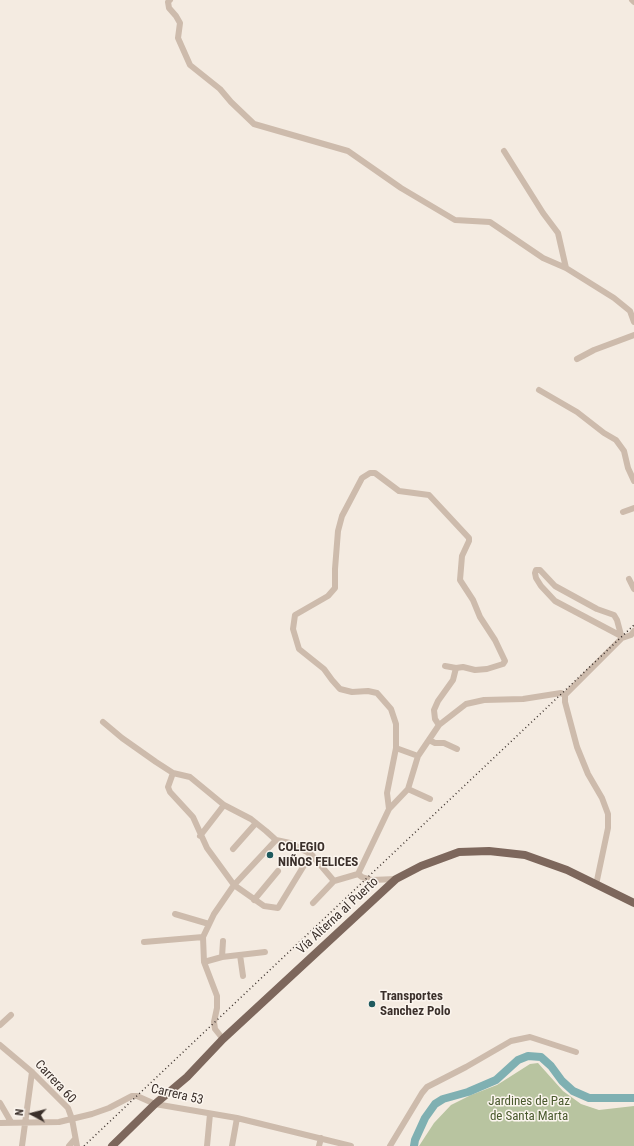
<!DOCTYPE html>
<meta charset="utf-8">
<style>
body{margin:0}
#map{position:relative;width:634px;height:1146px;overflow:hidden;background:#f4ebe1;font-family:"Roboto Condensed",sans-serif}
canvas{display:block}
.north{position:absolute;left:12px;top:1094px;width:40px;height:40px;-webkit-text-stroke:3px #fbf5ee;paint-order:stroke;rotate:277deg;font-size:11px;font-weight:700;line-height:16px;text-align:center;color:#3b302b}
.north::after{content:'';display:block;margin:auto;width:14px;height:18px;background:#3b302b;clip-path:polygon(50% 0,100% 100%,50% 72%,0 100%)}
</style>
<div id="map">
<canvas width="634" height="1146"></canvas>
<div class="north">N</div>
</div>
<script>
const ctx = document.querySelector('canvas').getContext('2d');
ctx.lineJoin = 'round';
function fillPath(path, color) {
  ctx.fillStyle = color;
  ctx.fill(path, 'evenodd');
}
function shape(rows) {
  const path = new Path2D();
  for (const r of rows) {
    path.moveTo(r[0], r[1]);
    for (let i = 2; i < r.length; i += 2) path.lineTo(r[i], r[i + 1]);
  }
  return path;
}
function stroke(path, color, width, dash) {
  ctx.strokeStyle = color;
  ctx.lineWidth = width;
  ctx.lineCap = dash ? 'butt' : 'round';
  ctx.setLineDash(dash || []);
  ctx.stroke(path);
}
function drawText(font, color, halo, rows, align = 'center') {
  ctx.font = font + ' "Roboto Condensed",sans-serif';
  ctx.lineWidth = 3;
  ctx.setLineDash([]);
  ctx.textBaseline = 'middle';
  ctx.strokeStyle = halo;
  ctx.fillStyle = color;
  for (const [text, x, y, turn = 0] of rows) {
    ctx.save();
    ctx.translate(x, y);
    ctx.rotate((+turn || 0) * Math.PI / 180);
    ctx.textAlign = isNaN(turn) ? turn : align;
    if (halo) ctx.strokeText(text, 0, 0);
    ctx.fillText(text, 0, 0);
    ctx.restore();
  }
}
const green = shape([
 [538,1063,563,1091,581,1104,599,1110,634,1106,634,1146,419,1146,434,1123,451,1105,471,1095,497,1085,530,1064]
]);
const river = shape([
 [414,1146,415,1140,425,1118,435,1104,443,1099,468,1092,496,1080,518,1060,528,1056,541,1057,551,1066,562,1081,573,1091,589,1098,634,1098]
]);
const minor = shape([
 [170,0,168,2,169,8,176,16,180,23,178,38,190,65,220,89,231,102,254,124,348,151,401,188,455,220,490,222,543,258,566,268,614,298,630,311,634,322],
 [632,0,634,2],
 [504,151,543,213,558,233,566,268],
 [577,359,594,350,634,335],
 [539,390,577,412,604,433,616,440,624,451,628,468,634,481],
 [623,512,634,508],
 [629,579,634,589],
 [621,635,617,620,614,615,597,609,555,586,540,570,536,570,535,573,536,578,541,586,555,601,623,637],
 [103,722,122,738,156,762,173,773,190,777,224,805,251,819,266,831,276,840,290,843,311,854,334,881,358,874,362,877,372,880,396,879],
 [439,725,435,719,434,710,438,701,453,680,456,668],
 [429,740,435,743,444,743,457,749],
 [396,748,418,756],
 [173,773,168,787,170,792,193,817,207,848,234,885,264,906,278,908,311,854],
 [408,789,430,799],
 [389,809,387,793,396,748,396,724,391,709,377,693,368,691,352,692,340,689,332,680,324,669,299,649,293,629,295,615,328,596,335,588,335,569,338,531,342,516,362,478,370,473,375,473,399,491,429,495,469,538,469,541,462,556,460,580,473,600,480,617,495,640,505,661,503,664,487,669,475,670,463,667,456,668,445,666],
 [200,836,224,805],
 [233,849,256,823],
 [358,874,389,809,408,789,418,756,439,725,466,704,484,700,523,699,561,693,565,695],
 [596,885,608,828,608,814,602,798,588,774,577,747,565,702,565,695,622,638,631,635,634,631],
 [254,900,278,871],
 [313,903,334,881],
 [175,914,209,924],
 [144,942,203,937],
 [240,955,243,976],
 [222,957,223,941],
 [204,962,222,957,265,952],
 [0,1025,11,1015],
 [223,1039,215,1029,214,1022,217,1008,217,996,204,962,203,937,214,914,234,885,276,840],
 [0,1045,32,1072,68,1108,72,1119,77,1146],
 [0,1103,11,1122],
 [0,1123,59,1122,92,1114,109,1108,132,1096,137,1096,155,1104,237,1118,351,1146],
 [22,1146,32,1072],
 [69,1146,75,1139],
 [207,1146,210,1114],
 [232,1146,237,1118],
 [319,1146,321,1138],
 [390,1146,422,1093,427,1087,466,1067,511,1041,530,1037,576,1052]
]);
const major = shape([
 [112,1146,155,1104,187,1077,223,1039,396,879,421,866,459,852,489,851,525,855,567,870,634,903]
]);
const rail = shape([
 [84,1146,634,625]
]);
const markers = [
 [270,855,4,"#1f5a5e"],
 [372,1004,4,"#1f5a5e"]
];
const poiNames = [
 ["COLEGIO",278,848],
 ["NIÑOS FELICES",278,863],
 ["Transportes",380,997],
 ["Sanchez Polo",380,1012]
];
const streetNames = [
 ["Vía Alterna al Puerto",338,916,-43],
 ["Carrera 60",55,1082,47],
 ["Carrera 53",177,1095,13]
];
const parkNames = [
 ["Jardines de Paz",529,1102],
 ["de Santa Marta",529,1117]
];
fillPath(green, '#b8c4a0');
stroke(river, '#7fb0b2', 8);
stroke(minor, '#cdbbac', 6);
stroke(major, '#7d675c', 8);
stroke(rail, '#3b302b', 1.5, [1, 3]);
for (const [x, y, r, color] of markers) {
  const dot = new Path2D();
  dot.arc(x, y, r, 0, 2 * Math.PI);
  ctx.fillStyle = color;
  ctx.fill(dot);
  stroke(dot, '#fbf5ee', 1.5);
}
drawText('bold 13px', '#3b302b', '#fbf5ee', poiNames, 'left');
drawText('13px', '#3b302b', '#fbf5ee', streetNames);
drawText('13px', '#4a5a2e', '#fbf5ee', parkNames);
</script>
